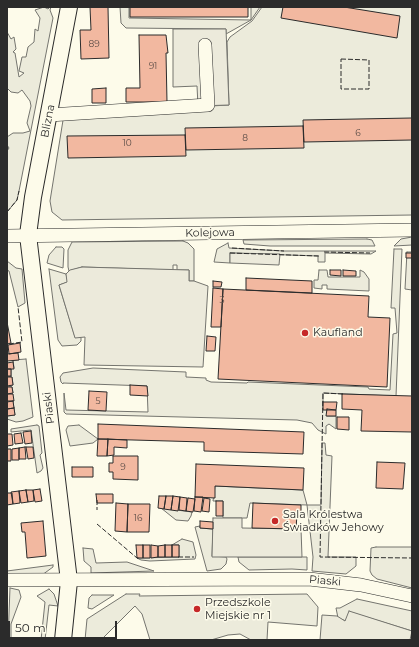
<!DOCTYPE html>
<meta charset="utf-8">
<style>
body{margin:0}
#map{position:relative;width:419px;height:647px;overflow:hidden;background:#fdfbea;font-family:Montserrat,sans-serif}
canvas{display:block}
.frame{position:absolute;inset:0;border:8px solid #2b2b2b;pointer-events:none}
.scale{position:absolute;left:8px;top:621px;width:109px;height:18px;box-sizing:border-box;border:2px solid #2b2b2b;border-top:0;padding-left:5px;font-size:12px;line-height:14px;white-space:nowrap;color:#2b2b2b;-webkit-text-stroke:3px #fdfbea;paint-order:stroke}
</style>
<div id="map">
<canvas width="419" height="647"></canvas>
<div class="frame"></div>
<div class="scale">50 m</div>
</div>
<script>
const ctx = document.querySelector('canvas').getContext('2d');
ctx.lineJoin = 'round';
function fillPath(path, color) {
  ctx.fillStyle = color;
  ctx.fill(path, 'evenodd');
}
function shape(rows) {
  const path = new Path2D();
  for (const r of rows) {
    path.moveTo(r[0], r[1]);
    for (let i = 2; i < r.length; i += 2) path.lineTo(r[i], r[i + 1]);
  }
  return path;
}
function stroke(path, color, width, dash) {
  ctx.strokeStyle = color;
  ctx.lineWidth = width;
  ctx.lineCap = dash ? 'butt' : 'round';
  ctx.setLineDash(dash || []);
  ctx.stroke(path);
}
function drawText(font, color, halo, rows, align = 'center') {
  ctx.font = font + ' Montserrat,sans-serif';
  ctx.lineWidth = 3;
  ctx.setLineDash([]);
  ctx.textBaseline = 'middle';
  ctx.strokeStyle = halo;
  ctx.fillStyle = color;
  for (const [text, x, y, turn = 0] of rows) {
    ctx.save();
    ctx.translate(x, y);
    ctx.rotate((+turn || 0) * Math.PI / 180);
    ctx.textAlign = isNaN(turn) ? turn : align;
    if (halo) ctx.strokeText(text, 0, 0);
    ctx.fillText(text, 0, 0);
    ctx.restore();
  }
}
const green = shape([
 [44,7,48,9,50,7,51,7,50,10,53,18,19,191,17,200,7,212,7,151,9,148,7,145,7,137,13,133,23,133,30,131,27,123,31,106,30,101,22,90,18,93,11,92,7,88,7,32,11,39,14,37,16,49,13,52,15,53,19,77,24,73,19,71,22,57,26,57,28,47,34,42,35,29,38,31,40,18,35,10,44,7],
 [120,7,129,7,129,18,251,20,251,7,260,7,251,20,226,34,226,29,126,28,121,23,120,7],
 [262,7,412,7,412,215,62,220,52,212,50,201,64,114,229,105,227,42,230,37,252,21,262,7],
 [412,237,412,245,394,246,401,239,412,237],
 [367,239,372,240,375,246,270,246,244,244,243,240,367,239],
 [183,241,188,243,194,249,194,281,189,281,189,270,177,270,177,265,173,265,173,270,82,267,69,271,68,267,68,250,72,242,183,241],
 [228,243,229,248,284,251,376,251,371,254,325,253,325,262,318,262,318,256,230,253,230,263,214,262,217,249,228,243],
 [56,247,62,247,64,249,63,268,47,263,49,255,56,247],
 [394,249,402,249,396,396,323,393,323,409,327,409,327,416,336,416,336,429,329,424,326,426,326,434,318,430,312,423,297,420,66,414,64,412,64,393,66,410,148,412,147,386,63,383,63,384,61,382,60,377,63,373,93,368,186,372,186,377,206,378,206,380,211,382,247,383,248,382,368,387,369,389,390,390,393,334,397,333,395,308,391,308,394,249],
 [7,261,16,268,22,269,25,303,18,307,9,271,7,270,7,261],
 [49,269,66,274,68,282,59,285,75,337,80,336,81,338,81,341,77,345,62,346,58,340,49,269],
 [319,270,327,270,328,277,360,277,360,270,364,272,369,279,369,291,327,289,327,285,322,285,322,289,314,288,314,280,318,280,319,270],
 [26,359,33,417,23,421,16,422,7,419,7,416,15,415,13,402,11,401,13,401,10,393,13,393,12,387,8,386,13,385,12,377,7,376,11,376,11,369,14,368,13,360,26,359],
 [37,425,39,426,42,453,40,455,43,468,41,471,37,473,31,430,11,432,11,429,37,425],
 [79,425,98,439,93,443,70,446,66,430,68,426,79,425],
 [322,443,325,443,326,455,332,456,328,557,356,557,356,566,346,574,312,571,313,557,307,505,250,503,247,518,223,518,223,501,213,501,215,486,303,490,307,505,321,505,322,443],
 [161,508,192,512,191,516,188,521,176,520,161,508],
 [200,526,200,528,213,529,212,556,226,557,227,559,226,564,221,569,207,571,195,527,200,526],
 [182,539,193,542,196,555,195,559,150,561,141,560,137,558,179,557,179,545,172,545,182,539],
 [376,547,412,547,412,588,377,579,372,575,370,571,371,548,376,547],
 [83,548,93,549,96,563,127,562,154,571,91,573,91,567,84,561,83,548],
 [238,557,307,557,307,570,292,569,249,570,239,562,238,557],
 [53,565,53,567,42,575,7,575,7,571,53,565],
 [10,588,19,590,21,597,11,624,11,640,8,640,10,588],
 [49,589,54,594,58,606,49,605,45,640,41,640,45,602,37,596,49,589],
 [126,594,140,594,139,596,307,594,318,607,317,626,268,622,267,640,251,640,240,634,228,635,211,640,150,640,142,614,135,606,103,638,103,640,85,640,87,619,126,594],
 [92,595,114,595,92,609,88,608,89,598,92,595],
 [357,599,412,611,412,631,350,612,346,621,338,618,336,608,340,608,357,599]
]);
const parking = shape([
 [173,29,226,29,229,105,198,106,197,86,173,87,173,29],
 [407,252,412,252,412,290,405,289,407,252],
 [230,253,280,254,279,265,230,263,230,253],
 [82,267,189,270,189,281,194,281,208,286,203,367,84,365,85,337,75,338,59,285,67,282,66,274,70,270,82,267],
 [213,518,242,518,242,528,301,529,302,557,212,557,213,518],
 [349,611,412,631,410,640,320,640,322,615,337,616,345,621,349,611]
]);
const building = shape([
 [90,7,108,7,109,58,81,59,80,30,91,30,90,7],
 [130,7,248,7,248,17,130,17,130,7],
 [283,7,344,7,400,16,397,38,281,18,283,7],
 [139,35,166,35,168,53,166,53,167,102,126,102,126,88,140,88,139,35],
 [106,88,106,103,92,103,92,89,106,88],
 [412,118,412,140,304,142,303,120,412,118],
 [303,126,304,148,186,150,185,128,303,126],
 [185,135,186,156,68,158,67,136,185,135],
 [406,253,412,253,412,258,406,258,406,253],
 [330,270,341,270,341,276,330,275,330,270],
 [343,270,356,271,356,276,343,276,343,270],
 [246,278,312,281,312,293,246,290,246,278],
 [213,281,222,282,221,287,213,287,213,281],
 [213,288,223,289,221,327,211,327,213,288],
 [223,289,369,296,368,317,390,318,387,387,218,379,223,289],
 [7,322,11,343,7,344,7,322],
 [207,336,216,337,215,351,206,351,207,336],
 [20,343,21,352,9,354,8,345,20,343],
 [18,353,19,360,7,361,7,354,18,353],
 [13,362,14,369,7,369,7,363,13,362],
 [7,369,11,369,11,376,7,376,7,369],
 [7,377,12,377,13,385,7,386,7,377],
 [130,385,147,386,148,396,130,395,130,385],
 [7,387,12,387,13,393,7,394,7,387],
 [89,391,107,392,106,411,88,410,89,391],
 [7,394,13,394,14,401,7,401,7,394],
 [342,394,412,396,412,432,361,431,362,410,342,409,342,394],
 [13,401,14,408,7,409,7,402,13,401],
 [323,402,337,402,336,410,323,410,323,402],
 [14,408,15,415,7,416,7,409,14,408],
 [327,409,336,410,336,416,326,416,327,409],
 [337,417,349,417,349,430,337,429,337,417],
 [98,424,304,432,303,454,204,451,204,442,98,439,98,424],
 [31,431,32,443,25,444,23,432,31,431],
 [21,433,23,443,15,444,14,434,21,433],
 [7,434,12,434,13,445,7,446,7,434],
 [98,439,108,439,107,456,97,456,98,439],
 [108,439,127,440,127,448,114,447,114,455,107,456,108,439],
 [25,447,26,459,19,459,19,448,25,447],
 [26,447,33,447,34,458,28,459,26,447],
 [19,448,19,460,12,460,12,449,19,448],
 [7,449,11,449,11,461,7,461,7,449],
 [113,456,138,456,138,480,113,479,113,472,109,472,109,463,113,463,113,456],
 [377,462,405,463,403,489,376,488,377,462],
 [196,464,304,468,303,490,215,486,215,498,195,497,196,464],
 [72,467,93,467,93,477,72,477,72,467],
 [40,489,42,501,35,502,33,490,40,489],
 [26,490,33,490,34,501,28,502,26,490],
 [26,490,28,502,21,503,19,491,26,490],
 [19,491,20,503,13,504,11,492,19,491],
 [7,493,12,493,13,504,7,505,7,493],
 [96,494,113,494,113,503,97,503,96,494],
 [159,496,166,496,164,509,158,508,159,496],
 [166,496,173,496,171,510,164,509,166,496],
 [173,496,180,497,178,511,171,510,173,496],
 [180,497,187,498,186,511,179,510,180,497],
 [195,497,203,497,201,512,194,511,195,497],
 [188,498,195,499,193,512,186,511,188,498],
 [204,498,210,499,209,512,202,511,204,498],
 [216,501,223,501,223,516,216,516,216,501],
 [116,503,128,504,127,532,115,531,116,503],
 [253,503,301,505,301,515,297,514,296,529,252,528,253,503],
 [128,504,150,504,149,532,127,532,128,504],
 [43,521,46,556,27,558,25,532,22,532,21,523,43,521],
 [200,521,213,522,213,529,200,528,200,521],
 [136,545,143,545,143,558,137,558,136,545],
 [143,545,150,545,150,558,143,558,143,545],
 [151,545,158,546,158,557,151,558,151,545],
 [165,545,165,557,158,557,158,546,165,545],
 [165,545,172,545,172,557,165,557,165,545],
 [172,545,179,545,179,557,172,557,172,545]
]);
const minor = shape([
 [49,115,208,105,205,45],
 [7,236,412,230],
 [7,580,309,579,361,585,412,596]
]);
const tertiary = shape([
 [63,640,69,581,28,235,33,197,69,7]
]);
const fence = shape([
 [341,59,369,60,369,89,341,89,341,59],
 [7,212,17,200,19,191],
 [232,248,284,251],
 [324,252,370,253],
 [230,253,319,256],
 [9,344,22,342,18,307],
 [343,394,323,393,320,557,412,558],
 [97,500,97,510],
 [97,524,137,558,140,558],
 [178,557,194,557]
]);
const markers = [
 [305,333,4,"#c62828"],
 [275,521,4,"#c62828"],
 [197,609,4,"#c62828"]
];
const numberNames = [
 ["89",94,44],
 ["91",153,66],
 ["6",358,133],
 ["8",245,138],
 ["10",127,143],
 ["3",222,300],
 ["5",98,401],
 ["9",123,467],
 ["16",138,518]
];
const streetNames = [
 ["Blizna",48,121,-79],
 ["Kolejowa",210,233,-1],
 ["Piaski",49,408,-97],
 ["Piaski",325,581,5]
];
const poiNames = [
 ["Kaufland",313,333],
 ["Sala Królestwa",283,515],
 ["Świadków Jehowy",283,528],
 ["Przedszkole",205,603],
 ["Miejskie nr 1",205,616]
];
fillPath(green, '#ecebdb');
stroke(green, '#74746e', 1);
fillPath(parking, '#eceadb');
stroke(parking, '#74746e', 1);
fillPath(building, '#f2b8a0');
stroke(building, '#2b2b2b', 1);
stroke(minor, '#2b2b2b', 14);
stroke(tertiary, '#2b2b2b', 18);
stroke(minor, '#fdfbea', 13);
stroke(tertiary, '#fdfbea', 16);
stroke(fence, '#2b2b2b', 1, [5, 2]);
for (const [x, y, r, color] of markers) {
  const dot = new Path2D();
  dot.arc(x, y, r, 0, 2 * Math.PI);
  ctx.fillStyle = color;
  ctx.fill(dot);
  stroke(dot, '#fdfbea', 1.5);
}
drawText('9px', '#5d4e48', null, numberNames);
drawText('11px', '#2b2b2b', '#fdfbea', streetNames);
drawText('11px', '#2b2b2b', '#fdfbea', poiNames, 'left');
</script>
